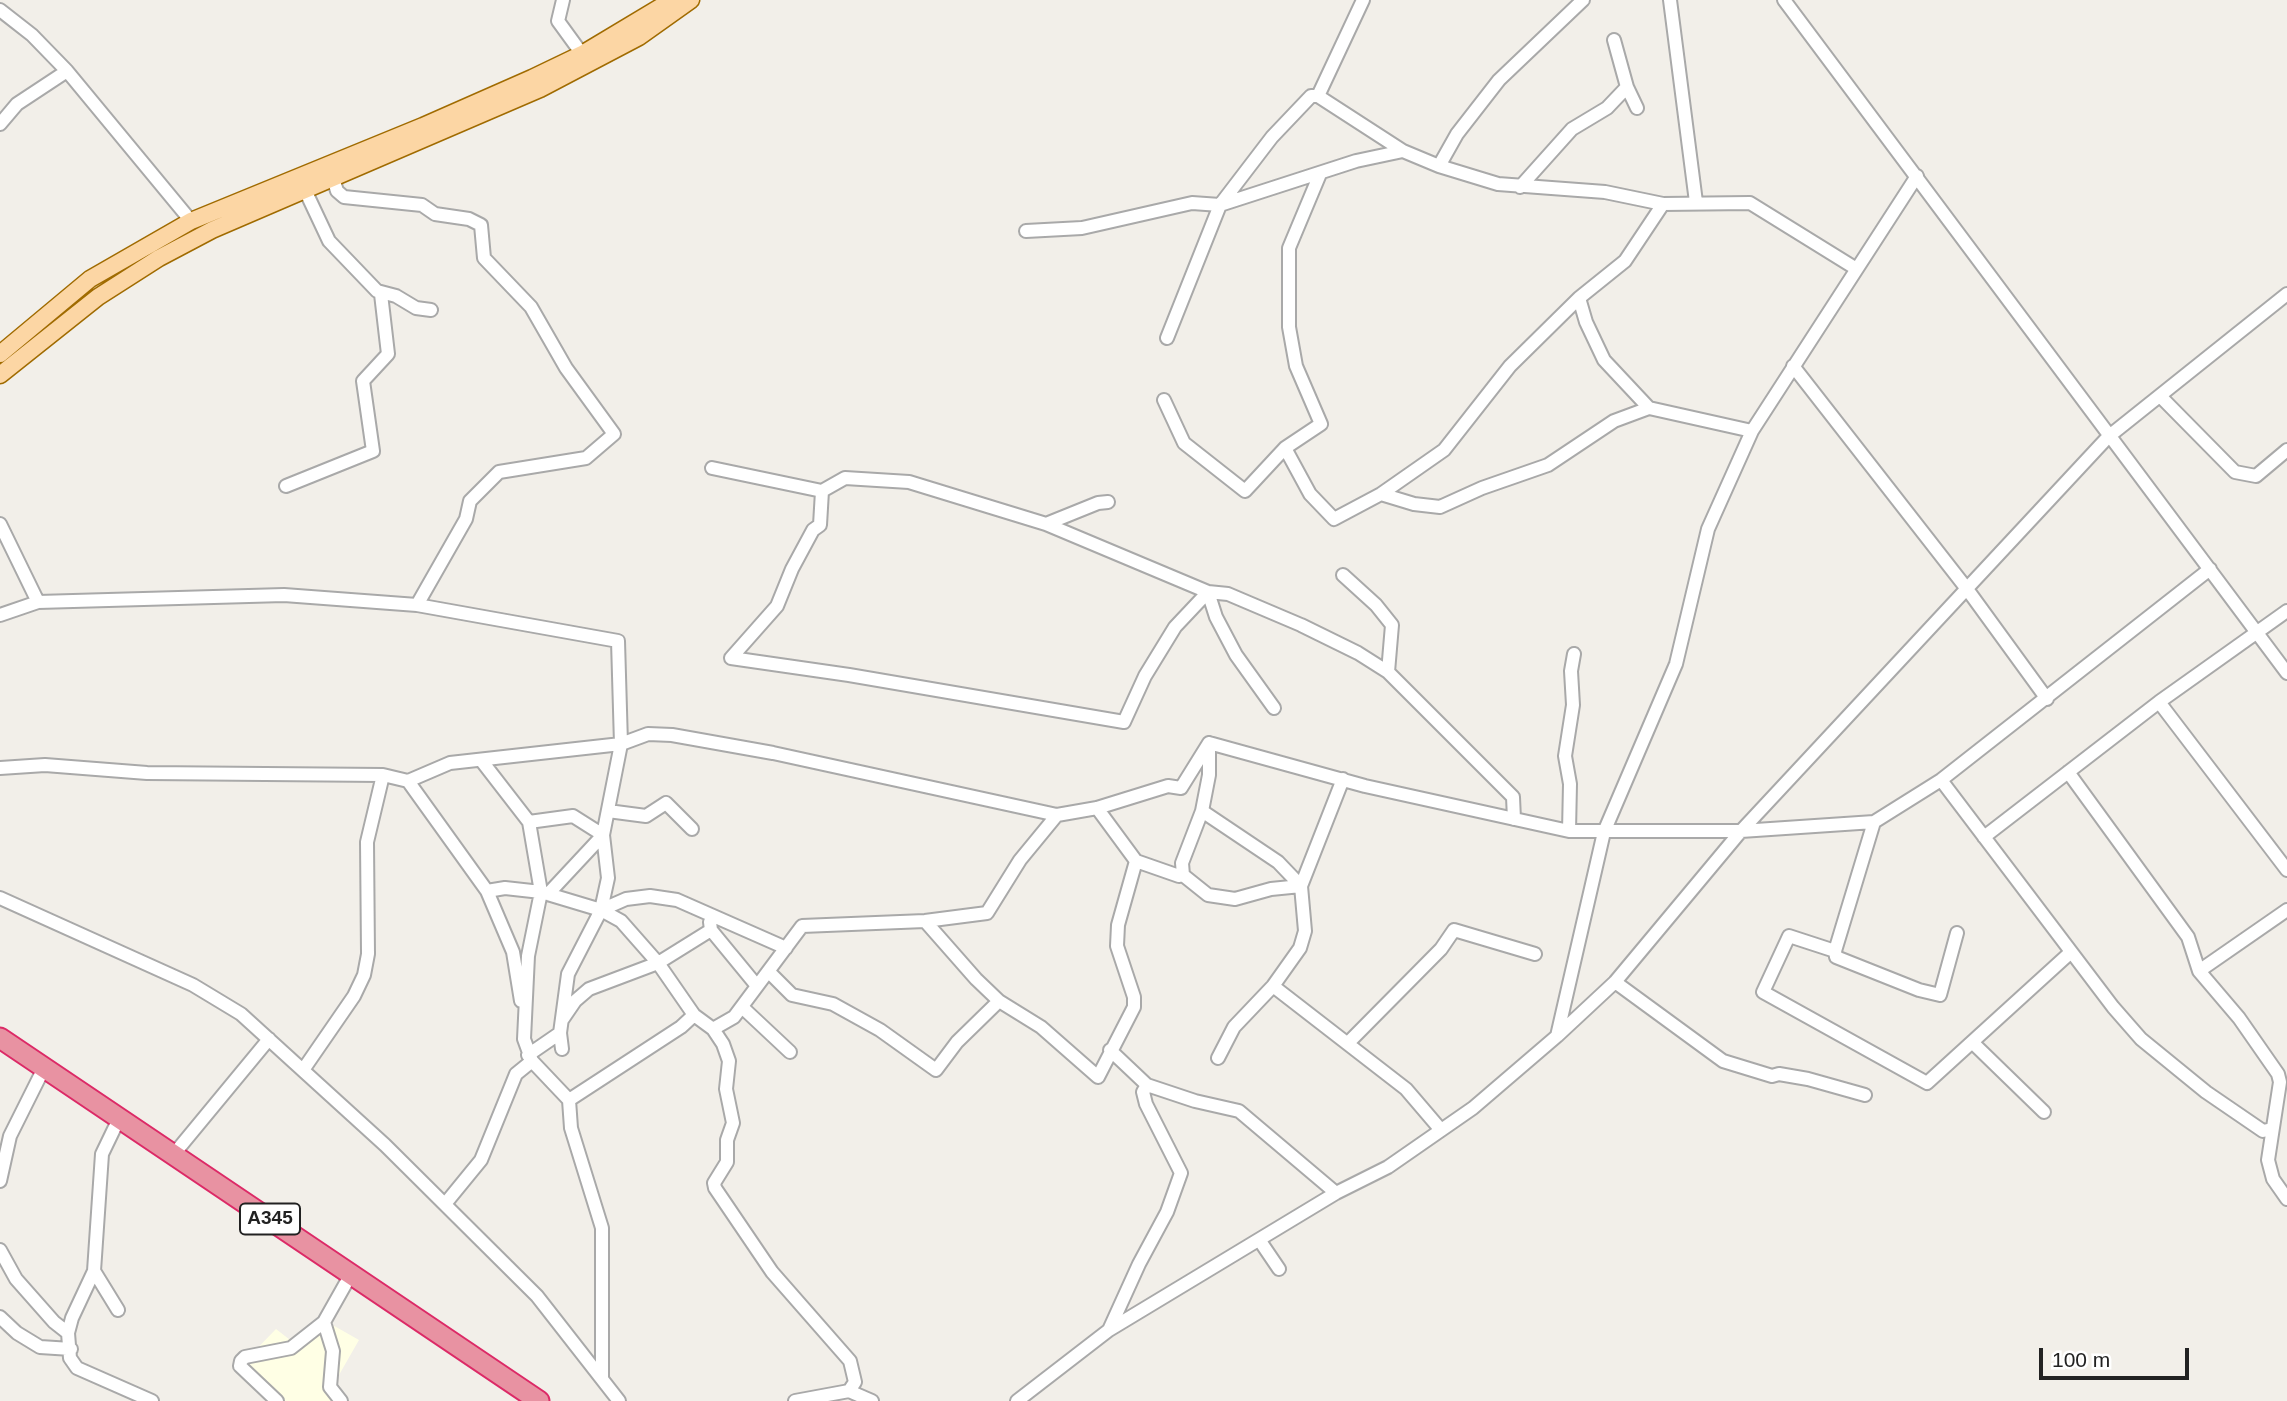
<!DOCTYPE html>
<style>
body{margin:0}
#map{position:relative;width:2287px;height:1401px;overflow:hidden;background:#f2efe9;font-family:Helvetica,sans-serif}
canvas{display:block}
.scale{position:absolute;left:2039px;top:1348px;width:150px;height:32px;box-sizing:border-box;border:4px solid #222;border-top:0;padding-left:9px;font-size:21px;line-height:24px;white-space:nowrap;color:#222;-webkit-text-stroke:5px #fff;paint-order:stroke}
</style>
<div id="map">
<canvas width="2287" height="1401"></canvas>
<div class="scale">100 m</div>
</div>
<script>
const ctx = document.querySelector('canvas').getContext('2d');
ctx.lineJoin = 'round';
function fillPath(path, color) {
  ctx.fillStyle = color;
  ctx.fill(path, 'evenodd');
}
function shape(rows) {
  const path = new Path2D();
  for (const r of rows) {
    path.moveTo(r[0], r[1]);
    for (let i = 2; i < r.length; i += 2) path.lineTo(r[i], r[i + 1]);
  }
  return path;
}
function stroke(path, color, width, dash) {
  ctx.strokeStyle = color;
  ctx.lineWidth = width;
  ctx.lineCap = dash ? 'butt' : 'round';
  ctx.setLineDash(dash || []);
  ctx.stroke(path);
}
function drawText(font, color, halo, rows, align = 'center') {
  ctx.font = font + ' Helvetica,sans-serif';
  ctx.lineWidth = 7;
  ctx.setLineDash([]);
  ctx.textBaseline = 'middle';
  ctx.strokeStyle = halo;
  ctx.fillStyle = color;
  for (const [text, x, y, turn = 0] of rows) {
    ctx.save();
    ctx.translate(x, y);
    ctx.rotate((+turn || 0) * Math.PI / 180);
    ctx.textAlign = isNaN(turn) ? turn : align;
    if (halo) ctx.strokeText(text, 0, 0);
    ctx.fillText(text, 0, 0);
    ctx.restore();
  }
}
const education = shape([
 [322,1319,359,1340,327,1396,332,1401,283,1401,240,1366,276,1329,294,1343]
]);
const minor = shape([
 [563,0,558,21,582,54],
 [1670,0,1696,202],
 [1784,0,2287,673],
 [0,10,32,35,67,71,191,221],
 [1614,40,1627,87,1637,108],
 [1318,96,1403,151,1439,166,1498,184,1605,192,1663,204,1750,203,1855,268],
 [0,124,17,104,67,71],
 [1439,166,1457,134,1499,80,1583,0],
 [333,178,337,191,344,197,422,205,435,214,469,219,481,225,484,258,531,307,566,368,614,434,586,458,499,472,470,501,466,519,417,605],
 [1520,187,1572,129,1607,108,1627,87],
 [305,190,329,241,377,291,396,296,416,308,431,310],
 [1026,231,1082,228,1192,203,1220,205,1356,161,1403,151],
 [1579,298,1586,322,1604,360,1649,408],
 [1167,338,1220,205,1272,137,1311,96,1318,96,1363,0],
 [1793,366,1967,589,2047,699],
 [2160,396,2235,472,2256,476,2287,450],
 [1164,400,1184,443,1245,491,1285,448,1321,424,1296,366,1289,327,1289,248,1320,174],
 [1285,448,1310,494,1334,519,1381,494,1444,450,1510,366,1579,298,1625,261,1663,204],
 [712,468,822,491,820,525,813,530,792,569,777,606,731,658],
 [286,486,373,451,363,381,388,354,381,294],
 [822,491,845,478,909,482,1046,524,1208,592,1228,594,1301,625,1358,653,1388,672,1513,797,1514,819],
 [1381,494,1414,504,1440,507,1482,488,1548,465,1614,421,1649,408,1752,431],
 [0,524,38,602],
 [1046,524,1098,503,1108,502],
 [1343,575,1376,605,1392,625,1388,672],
 [1208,592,1216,617,1236,655,1274,708],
 [0,615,38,602,284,595,417,605,618,641,621,744,603,835,608,878,601,910,568,974,560,1033,528,1055],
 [731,658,849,675,1124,722,1145,676,1175,627,1208,592],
 [2159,702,2287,870],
 [1209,743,1365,786,1569,831,1741,831,1874,822,1941,780,2210,569],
 [481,760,529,822,541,892,528,956,524,1039,532,1061,569,1100,571,1128,602,1228,602,1379],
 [0,768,45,765,147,773,383,775,408,781,450,763,621,744,648,734,672,735,773,753,1057,815,1097,808,1168,786,1181,788,1209,743],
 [2068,772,2188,937,2199,971,2239,1018,2278,1074,2280,1082,2268,1160,2273,1179,2287,1199],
 [1941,780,2113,1007,2141,1039,2206,1092,2263,1131,2272,1129],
 [408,781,487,891,513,952,521,1001],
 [1097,808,1136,861,1179,876,1183,875,1208,895,1235,899,1271,889,1301,886],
 [608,811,646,816,666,803,692,829],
 [1202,811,1278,862,1301,886],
 [529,822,573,816,603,835],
 [1874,822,1835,951,1836,957,1919,990,1940,995,1957,933],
 [1569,831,1570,784,1565,756,1573,705,1571,671,1574,654],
 [1984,837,2159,702,2287,611],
 [1183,875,1182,863,1202,811,1209,775,1209,743],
 [487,891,505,888,541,892,601,910,621,921,658,963,694,1015,713,1029,723,1044,729,1061,726,1089,733,1123,727,1140,727,1162,714,1183,715,1188,772,1272,850,1361,855,1382,849,1391],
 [548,894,603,835],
 [0,898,193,985,241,1014,385,1145,537,1296,619,1401],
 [601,910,626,899,650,896,677,900,786,948],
 [925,921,976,979,999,1001,1041,1027,1098,1077,1134,1007,1134,997,1117,946,1118,925,1136,861],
 [710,922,711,930,757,986],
 [1835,951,1789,936,1763,992,1927,1083,2071,952],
 [2199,971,2287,910],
 [769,972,792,995,833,1004,880,1030,936,1070,957,1042,999,1001],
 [1615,982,1723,1061,1772,1076,1779,1074,1808,1079,1865,1095],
 [1273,986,1406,1089,1441,1130],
 [742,1007,790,1052],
 [562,1020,575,1001,589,989,658,963,711,930],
 [713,1029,734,1017,802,926,925,921,987,913,1020,860,1057,815],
 [560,1033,562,1049],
 [1557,1036,1604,832,1676,664,1708,529,1752,431,1917,176],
 [1349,1042,1441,949,1454,930,1535,954],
 [1973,1043,2044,1112],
 [1110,1050,1147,1085,1195,1101,1239,1111,1336,1193],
 [1218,1058,1234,1027,1273,986,1300,948,1305,931,1301,886,1343,779],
 [303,1070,354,996,364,975,368,954,367,842,383,775],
 [569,1100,681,1027,694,1015],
 [115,1127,102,1154,94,1271,72,1318,68,1333,70,1358,77,1368,152,1401],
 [174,1154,269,1039],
 [0,1181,10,1136,40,1076],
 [445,1204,481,1160,516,1074,532,1061],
 [1260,1241,1279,1269],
 [0,1250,16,1279,54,1322,68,1333],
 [94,1271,118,1310],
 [0,1317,17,1333,40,1347,71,1349],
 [1109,1330,1139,1264,1167,1212,1181,1173,1146,1104,1143,1092,1147,1085],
 [277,1401,240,1366,241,1361,245,1357,291,1348,324,1322],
 [341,1401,330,1387,333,1351,324,1322,346,1283],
 [795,1401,849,1391,872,1401],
 [1017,1401,1109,1330,1336,1193,1388,1167,1473,1108,1557,1036,1615,982,1741,831,2108,437,2287,294]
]);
const major = shape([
 [0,354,90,279,191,221,423,126,532,78,582,54,672,0],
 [0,375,98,297,159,258,212,230,540,89,639,37,691,0]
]);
const highway = shape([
 [0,1038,539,1401]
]);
const shields = [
 [270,1219,60]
];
const shieldNames = [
 ["A345",270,1219]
];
fillPath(education, '#ffffe5');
stroke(minor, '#a9a9a9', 16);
stroke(major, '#a06b00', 19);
stroke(highway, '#dc2a67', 23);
stroke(minor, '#fff', 12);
stroke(major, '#fcd6a4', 16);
stroke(highway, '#e892a2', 19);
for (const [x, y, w] of shields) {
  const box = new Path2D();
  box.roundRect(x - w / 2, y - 15.5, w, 31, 5);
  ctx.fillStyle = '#fff';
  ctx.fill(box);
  stroke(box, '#222', 2);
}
drawText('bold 19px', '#222', null, shieldNames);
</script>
